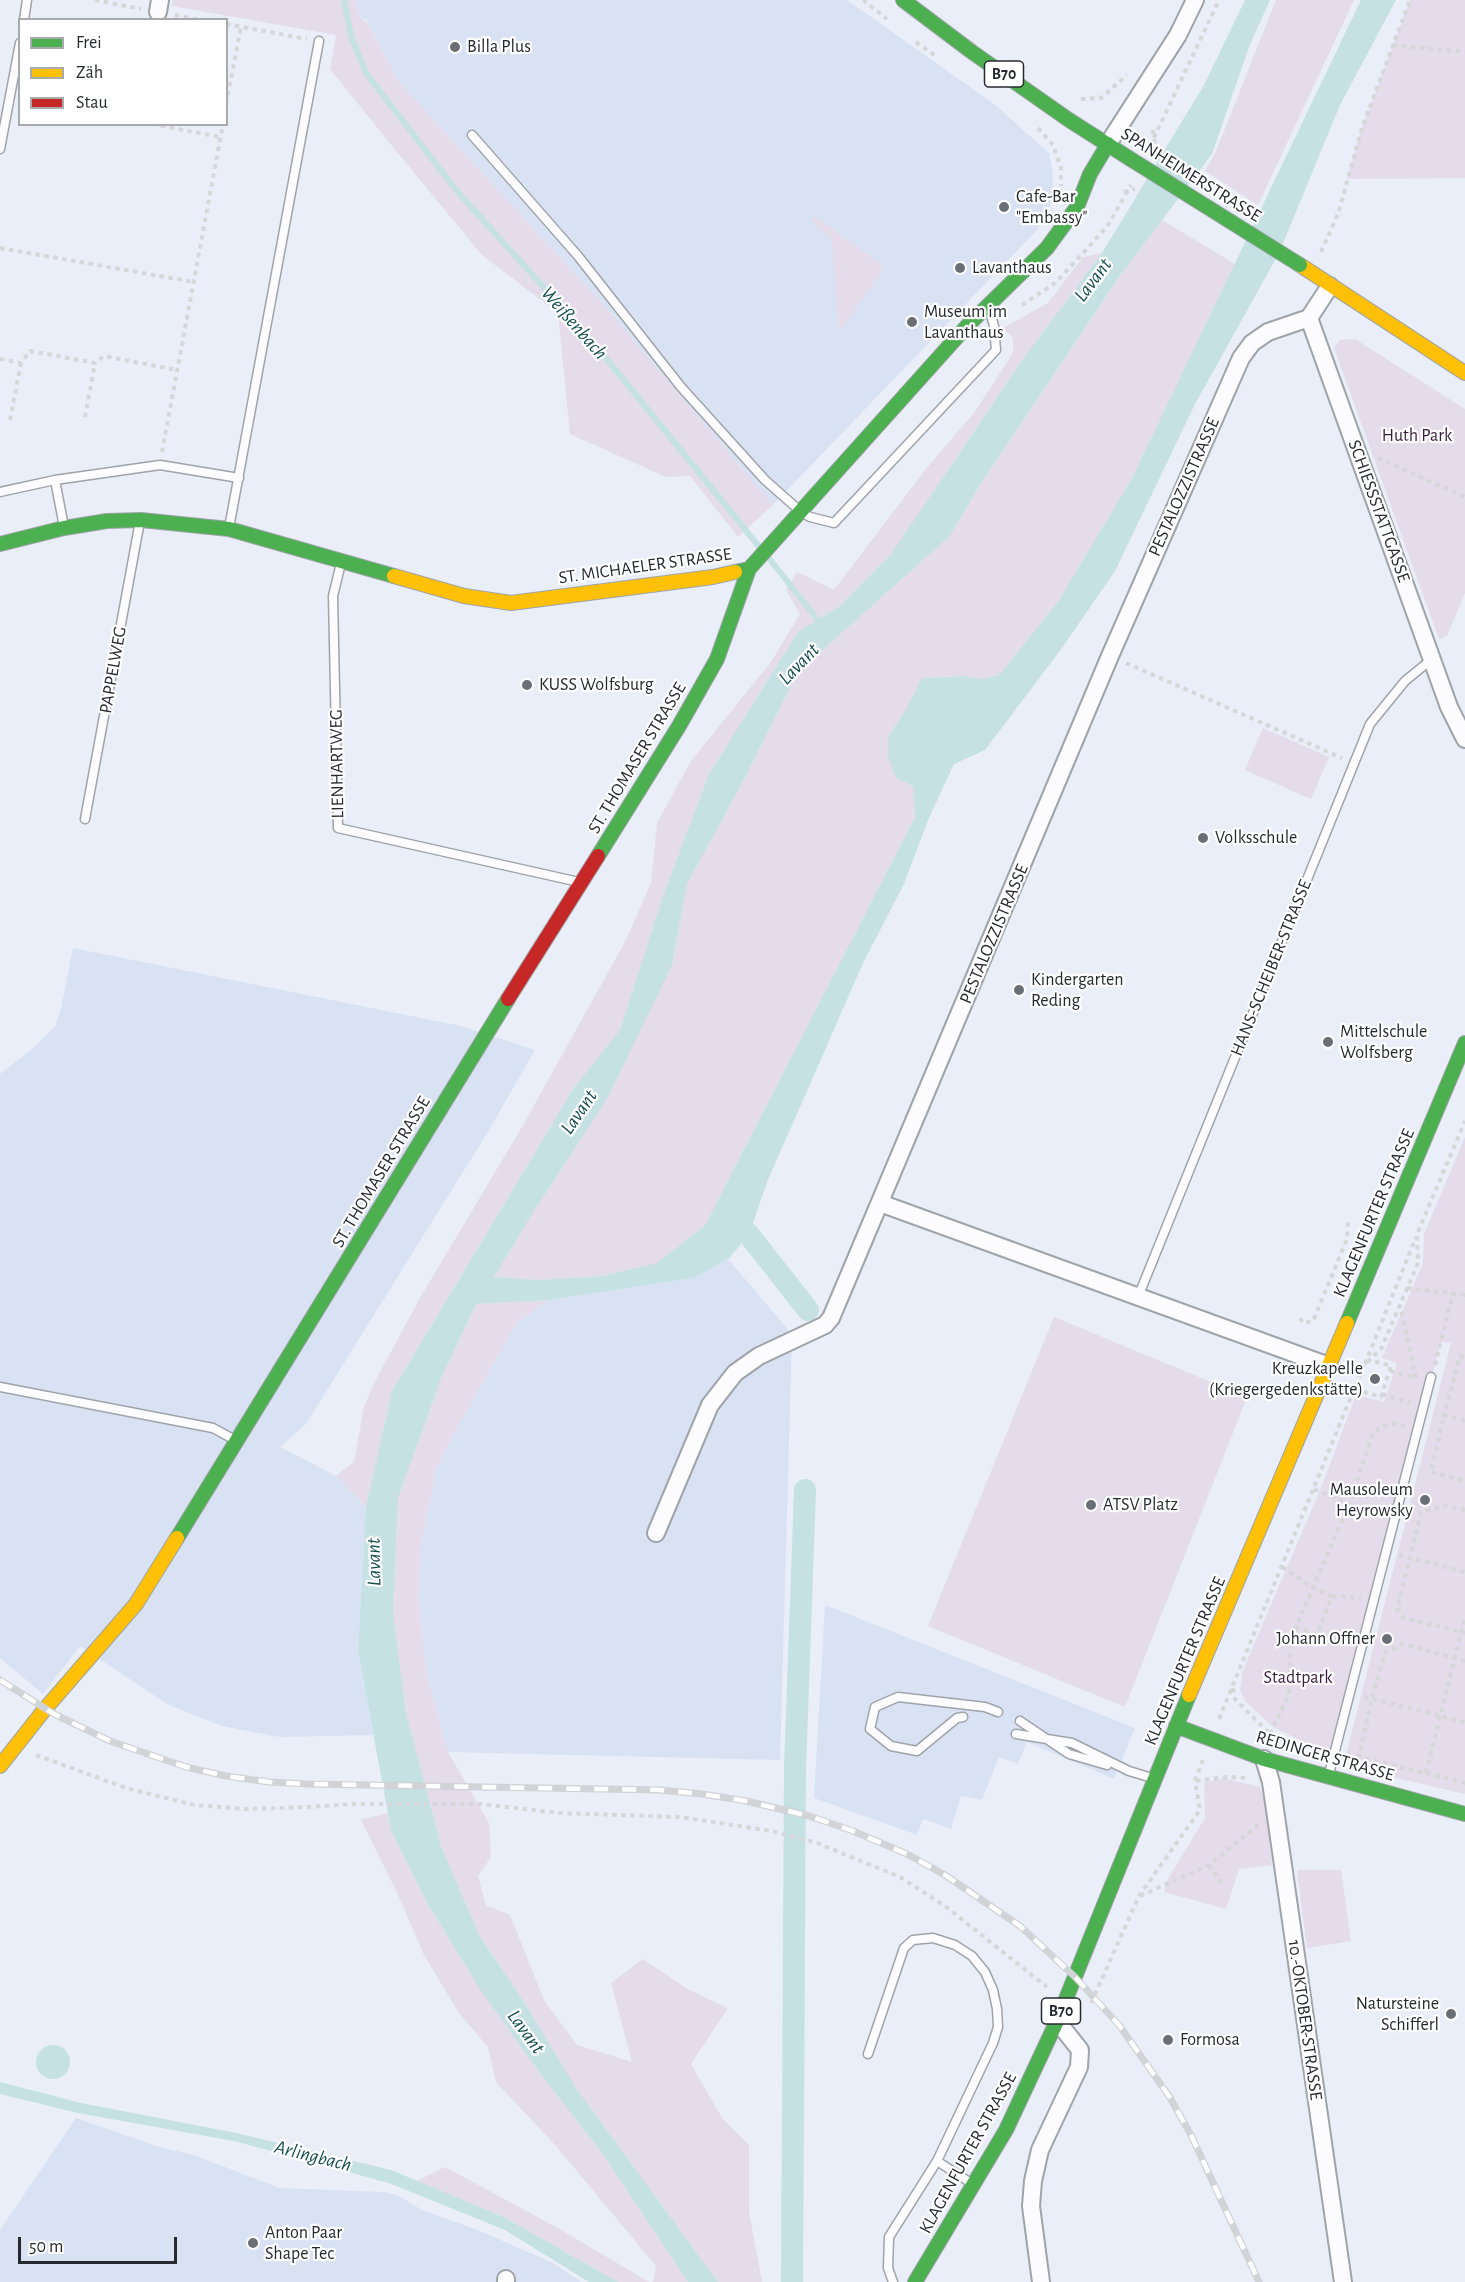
<!DOCTYPE html>
<meta charset="utf-8">
<style>
body{margin:0}
#map{position:relative;width:1465px;height:2282px;overflow:hidden;background:#e9eef8;font-family:"Alegreya Sans",sans-serif}
canvas{display:block}
.legend{position:absolute;left:18px;top:18px;width:210px;height:108px;box-sizing:border-box;background:#fff;border:2px solid #a8aaac;margin:0;padding:8px 10px;list-style:none;font-size:18px;color:#262a30}
.legend li{display:flex;align-items:center;gap:12px;height:30px}
.legend b{width:30px;border:2px solid #a8aaac}
.scale{position:absolute;left:18px;top:2237px;width:159px;height:27px;box-sizing:border-box;border:3px solid #262a30;border-top:0;padding-left:8px;font-size:18px;line-height:21px;white-space:nowrap;color:#262a30;-webkit-text-stroke:4px #fff;paint-order:stroke}
</style>
<div id="map">
<canvas width="1465" height="2282"></canvas>
<ul class="legend">
<li><b style="height:8px;background:#4caf50"></b>Frei</li>
<li><b style="height:8px;background:#ffc107"></b>Zäh</li>
<li><b style="height:8px;background:#c62828"></b>Stau</li>
</ul>
<div class="scale">50 m</div>
</div>
<script>
const ctx = document.querySelector('canvas').getContext('2d');
ctx.lineJoin = 'round';
function fillPath(path, color) {
  ctx.fillStyle = color;
  ctx.fill(path, 'evenodd');
}
function shape(rows) {
  const path = new Path2D();
  for (const r of rows) {
    if (r.length === 3) {
      path.moveTo(r[0] + r[2], r[1]);
      path.arc(r[0], r[1], r[2], 0, 2 * Math.PI);
      continue;
    }
    path.moveTo(r[0], r[1]);
    for (let i = 2; i < r.length; i += 2) path.lineTo(r[i], r[i + 1]);
  }
  return path;
}
function stroke(path, color, width, dash) {
  ctx.strokeStyle = color;
  ctx.lineWidth = width;
  ctx.lineCap = dash ? 'butt' : 'round';
  ctx.setLineDash(dash || []);
  ctx.stroke(path);
}
function drawText(font, color, halo, rows, align = 'center') {
  ctx.font = font + ' "Alegreya Sans",sans-serif';
  ctx.lineWidth = 4.5;
  ctx.setLineDash([]);
  ctx.textBaseline = 'middle';
  ctx.strokeStyle = halo;
  ctx.fillStyle = color;
  for (const [text, x, y, turn = 0] of rows) {
    ctx.save();
    ctx.translate(x, y);
    ctx.rotate((+turn || 0) * Math.PI / 180);
    ctx.textAlign = isNaN(turn) ? turn : align;
    if (halo) ctx.strokeText(text, 0, 0);
    ctx.fillText(text, 0, 0);
    ctx.restore();
  }
}
const built = shape([
 [356,0,847,0,994,104,1049,153,1053,173,1052,202,1037,230,773,505,600,301,399,82,366,19,359,17],
 [73,948,461,1026,535,1050,486,1135,306,1424,280,1447,336,1476,366,1507,358,1651,373,1735,280,1737,222,1726,167,1704,80,1646,43,1694,0,1658,0,1074,30,1051,55,1026,61,1009],
 [728,1259,792,1334,780,1760,448,1752,431,1690,424,1655,419,1597,421,1545,436,1471,452,1437,517,1322,550,1300,694,1278],
 [825,1605,1135,1728,1114,1779,1027,1742,1018,1764,999,1757,982,1800,961,1796,951,1829,923,1819,917,1835,814,1798],
 [76,2118,159,2147,194,2155,279,2188,384,2192,397,2195,422,2210,480,2231,553,2263,581,2282,0,2282,0,2230]
]);
const green = shape([
 [173,0,356,0,359,17,367,22,399,82,600,301,773,505,738,537,690,476,666,477,570,434,558,313,482,255,392,146,330,69,336,35,172,6],
 [1276,0,1354,0,1258,205,1205,171,1217,149],
 [1410,0,1465,0,1465,178,1347,179,1362,128],
 [815,216,882,265,881,273,842,329,838,328,832,240,811,221],
 [1162,220,1235,264,1131,480,1059,600,999,675,982,679,963,676,922,678,908,706,915,817,705,1225,657,1263,603,1276,537,1280,494,1277,534,1211,672,965,687,884,741,785,798,672,950,536,983,480,1119,277],
 [1102,253,1025,356,891,554,840,606,798,632,709,774,665,890,620,1030,573,1089,392,1391,366,1507,336,1476,354,1462,364,1407,373,1385,420,1298,522,1127,625,942,651,883,657,823,691,761,771,662,800,614,786,590,797,572,834,590,925,470,974,413,1013,353,1013,338,1003,328,1048,303,1083,257],
 [1355,339,1465,409,1465,593,1447,636,1439,639,1334,348,1340,340],
 [1263,728,1329,757,1311,799,1245,770],
 [1465,1137,1465,1794,1354,1768,1346,1755,1451,1343,1441,1342,1334,1753,1326,1753,1273,1727,1245,1701,1240,1689,1243,1670,1321,1488,1356,1395,1384,1402,1397,1363,1382,1358,1423,1263,1424,1234],
 [550,1300,517,1322,452,1437,436,1471,421,1545,419,1597,424,1655,431,1690,448,1752,489,1823,491,1857,478,1876,486,1905,510,1915,544,2000,577,2045,632,2062,611,1983,643,1959,689,1990,728,2008,691,2064,722,2118,749,2145,749,2212,762,2282,718,2282,576,2088,516,1989,480,1937,441,1846,406,1713,393,1613,398,1498,441,1379,476,1304],
 [1054,1317,1247,1397,1125,1707,928,1626],
 [1218,1779,1227,1779,1260,1787,1266,1807,1272,1865,1239,1869,1226,1909,1164,1892,1169,1877,1205,1818,1204,1783],
 [388,1813,391,1830,427,1903,483,1994,539,2072,602,2153,688,2282,653,2282,656,2266,556,2146,496,2082,488,2047,459,2013,424,1955,400,1899,361,1820],
 [1297,1870,1341,1870,1351,1941,1307,1948],
 [445,2167,556,2227,649,2282,618,2282,504,2217,417,2181]
]);
const water = shape([
 [1245,0,1270,0,1249,47,1212,154,1119,277,983,480,950,536,798,672,741,785,687,884,672,965,608,1097,534,1211,494,1277,537,1280,603,1276,657,1263,705,1225,915,817,913,786,896,778,888,757,888,737,908,706,922,678,963,676,982,679,999,675,1059,600,1131,480,1361,0,1396,0,1340,105,1279,253,1195,404,1115,571,1062,648,985,750,954,764,928,820,904,884,863,963,807,1091,767,1182,749,1235,728,1259,694,1278,550,1300,476,1304,441,1379,398,1498,393,1613,406,1713,441,1846,480,1937,516,1989,576,2088,718,2282,688,2282,602,2153,539,2072,483,1994,427,1903,391,1830,358,1651,366,1507,392,1391,573,1089,620,1030,665,890,709,774,798,632,840,606,891,554,1025,356,1102,253,1204,85],
 [53,2062,17],
 [0,2082,81,2103,236,2133,391,2170,504,2217,618,2282,589,2282,505,2230,389,2183,234,2141,78,2113,0,2094]
]);
const stream = shape([
 [344,0,351,36,366,73,456,190,593,342,761,549],
 [768,557,821,624]
]);
const canal = shape([
 [730,1219,749,1235,808,1310],
 [792,2282,795,1768,805,1490]
]);
const path = shape([
 [95,0,141,9],
 [863,0,887,19],
 [175,15,200,20],
 [226,24,307,39],
 [916,42,937,57],
 [1393,45,1465,52],
 [1081,99,1101,98,1127,75],
 [226,104,241,27],
 [152,124,220,137],
 [1038,128,1053,145,1061,168,1061,186],
 [1150,146,1219,0],
 [0,248,194,282],
 [1321,252,1338,214,1362,128,1410,0],
 [1022,305,1055,283,1087,249,1108,225,1131,185],
 [0,359,21,363,30,351,95,363,104,356,177,370],
 [85,417,95,363],
 [10,420,21,363],
 [162,452,223,124],
 [1378,458,1465,497],
 [1126,663,1342,758],
 [1407,1288,1465,1295],
 [1300,1318,1303,1323,1313,1321,1347,1239,1348,1221],
 [1365,1364,1416,1237],
 [1435,1365,1453,1293],
 [1390,1371,1416,1378,1400,1306],
 [1355,1389,1381,1397,1391,1366,1370,1360],
 [1382,1394,1410,1403],
 [1442,1415,1444,1415,1460,1356,1465,1358],
 [1465,1421,1444,1415,1431,1472,1465,1481],
 [1314,1489,1349,1504],
 [1465,1510,1444,1505,1421,1513,1397,1609,1404,1618,1465,1633],
 [1399,1555,1465,1572],
 [1282,1567,1314,1588,1332,1596,1317,1634,1296,1627],
 [1332,1596,1361,1598],
 [1465,1661,1403,1644,1385,1653,1372,1698,1359,1757,1465,1783],
 [1233,1688,1235,1699,1270,1734,1282,1740],
 [1364,1697,1465,1722],
 [1219,1719,1364,1365,1381,1349,1418,1263,1417,1234,1465,1121],
 [1270,1734,1289,1694,1290,1656,1296,1627,1349,1504,1373,1434,1380,1427,1393,1423,1405,1426],
 [36,1755,126,1788,194,1805,245,1809,307,1807,355,1804,479,1804,560,1813,680,1817,771,1831,817,1843,900,1877,945,1906,1047,1987],
 [1426,1773,1465,1617],
 [1195,1781,1204,1757],
 [1196,1781,1226,1777,1248,1778],
 [1209,1865,1221,1883],
 [1140,1896,1209,1865,1258,1825],
 [1091,2003,1139,1896,1200,1810,1195,1781]
]);
const lane = shape([
 [24,20,27,0],
 [472,135,578,256,681,387,765,480,800,511,810,517,834,523,996,350,994,326,989,308],
 [0,149,20,43],
 [55,480,64,527],
 [0,492,55,480,160,465,239,478],
 [229,528,319,41],
 [341,563,333,596,338,828,579,882],
 [85,819,140,521],
 [1138,1297,1370,724,1405,681,1432,659],
 [0,1387,213,1428,235,1440],
 [963,1717,957,1718,917,1751,891,1746,870,1729,875,1707,898,1697,985,1707,998,1712],
 [1020,1721,1069,1754,1107,1765],
 [1016,1734,1072,1743,1129,1771,1152,1778],
 [1329,1774,1431,1377],
 [868,2054,904,1948,913,1940,933,1938,955,1945,972,1956,985,1972,993,1990,997,2009,998,2027,993,2043,937,2161,889,2237,888,2268,893,2282],
 [937,2161,971,2183]
]);
const street = shape([
 [158,12,160,0],
 [1108,144,1178,35,1195,0],
 [1330,286,1309,318,1449,707,1465,739],
 [880,1203,1329,1366],
 [656,1533,710,1405,735,1373,759,1356,825,1325,831,1318,1110,656,1241,358,1252,343,1268,332,1309,318],
 [1264,1759,1271,1782,1343,2282],
 [506,2279,506,2282],
 [1041,2282,1031,2206,1033,2181,1040,2150,1079,2067,1080,2050,1057,2021]
]);
const fast = shape([
 [903,0,972,52,1069,120,1132,160],
 [0,544,64,528,107,521,141,520,229,529,394,576],
 [735,572,749,569,967,326,1047,248,1077,207,1090,174,1108,144],
 [598,856,679,726,717,659,749,569],
 [1347,1323,1465,1043],
 [177,1538,508,999],
 [1176,1726,1264,1759,1465,1814],
 [915,2282,1006,2130,1057,2021,1189,1695]
]);
const slow = shape([
 [1300,265,1465,373],
 [394,576,464,596,511,603,713,577,735,572],
 [1189,1695,1347,1323],
 [0,1766,45,1709,136,1604,177,1538]
]);
const jam = shape([
 [508,999,598,856]
]);
const rail = shape([
 [0,1680,54,1714,110,1741,186,1767,226,1776,269,1782,307,1784,660,1790,702,1794,746,1801,809,1816,853,1831,907,1854,945,1875,1020,1926,1075,1977,1119,2025,1169,2096,1191,2135,1259,2282]
]);
const pathBridge = shape([
 [1153,130,1155,147],
 [1124,192,1135,189]
]);
const fastBridge = shape([
 [1132,160,1300,265]
]);
const markers = [
 [455,47,6,"#6a6f76"],
 [1004,207,6,"#6a6f76"],
 [960,268,6,"#6a6f76"],
 [912,322,6,"#6a6f76"],
 [527,685,6,"#6a6f76"],
 [1203,838,6,"#6a6f76"],
 [1019,990,6,"#6a6f76"],
 [1328,1042,6,"#6a6f76"],
 [1375,1379,6,"#6a6f76"],
 [1425,1500,6,"#6a6f76"],
 [1091,1505,6,"#6a6f76"],
 [1387,1639,6,"#6a6f76"],
 [1451,2014,6,"#6a6f76"],
 [1168,2040,6,"#6a6f76"],
 [253,2243,6,"#6a6f76"]
];
const shields = [
 [1004,74,39],
 [1061,2011,39]
];
const shieldNames = [
 ["B70",1004,74],
 ["B70",1061,2011]
];
const poiNames = [
 ["Billa Plus",467,47],
 ["Cafe-Bar",1016,197],
 ["\"Embassy\"",1016,218],
 ["Lavanthaus",972,268],
 ["Museum im",924,312],
 ["Lavanthaus",924,333],
 ["KUSS Wolfsburg",539,685],
 ["Volksschule",1215,838],
 ["Kindergarten",1031,980],
 ["Reding",1031,1001],
 ["Mittelschule",1340,1032],
 ["Wolfsberg",1340,1053],
 ["Kreuzkapelle",1363,1369,"right"],
 ["(Kriegergedenkstätte)",1363,1390,"right"],
 ["Mausoleum",1413,1490,"right"],
 ["Heyrowsky",1413,1511,"right"],
 ["ATSV Platz",1103,1505],
 ["Johann Offner",1375,1639,"right"],
 ["Natursteine",1439,2004,"right"],
 ["Schifferl",1439,2025,"right"],
 ["Formosa",1180,2040],
 ["Anton Paar",265,2233],
 ["Shape Tec",265,2254]
];
const streetNames = [
 ["SPANHEIMERSTRASSE",1191,175,32],
 ["PESTALOZZISTRASSE",1184,487,-66],
 ["SCHIESSSTATTGASSE",1379,511,70],
 ["ST. MICHAELER STRASSE",645,566,-8],
 ["PAPPELWEG",113,670,-80],
 ["ST. THOMASER STRASSE",637,758,-59],
 ["LIENHARTWEG",337,764,-91],
 ["PESTALOZZISTRASSE",994,934,-67],
 ["HANS-SCHEIBER-STRASSE",1271,968,-68],
 ["ST. THOMASER STRASSE",381,1172,-59],
 ["KLAGENFURTER STRASSE",1374,1213,-67],
 ["KLAGENFURTER STRASSE",1185,1661,-67],
 ["REDINGER STRASSE",1325,1756,16],
 ["10.-OKTOBER-STRASSE",1305,2020,82],
 ["KLAGENFURTER STRASSE",968,2153,-61]
];
const parkNames = [
 ["Huth Park",1417,436],
 ["Stadtpark",1298,1678]
];
const waterNames = [
 ["Lavant",1093,280,-53],
 ["Weißenbach",574,323,49],
 ["Lavant",799,664,-46],
 ["Lavant",579,1112,-56],
 ["Lavant",374,1562,-91],
 ["Lavant",526,2032,54],
 ["Arlingbach",313,2156,14]
];
fillPath(built, '#d9e2f3');
fillPath(green, '#e4dbeb');
fillPath(water, '#c5e1e4');
stroke(stream, '#c5e1e4', 6);
stroke(canal, '#c5e1e4', 22);
stroke(lane, '#9fa3aa', 11);
stroke(street, '#9fa3aa', 20);
stroke(fast, '#9fa3aa', 16);
stroke(slow, '#9fa3aa', 16);
stroke(jam, '#9fa3aa', 16);
stroke(path, '#d5d7d9', 4, [4.5, 4.5]);
stroke(lane, '#fcfcfe', 8);
stroke(street, '#fcfcfe', 16);
stroke(fast, '#4caf50', 14);
stroke(slow, '#ffc107', 14);
stroke(jam, '#c62828', 14);
stroke(rail, '#d1d3d6', 7);
stroke(rail, '#fff', 4.5, [14]);
stroke(fastBridge, '#9fa3aa', 16, []);
stroke(pathBridge, '#d5d7d9', 4, [4.5, 4.5]);
stroke(fastBridge, '#4caf50', 14);
for (const [x, y, r, color] of markers) {
  const dot = new Path2D();
  dot.arc(x, y, r, 0, 2 * Math.PI);
  ctx.fillStyle = color;
  ctx.fill(dot);
  stroke(dot, '#fff', 2);
}
for (const [x, y, w] of shields) {
  const box = new Path2D();
  box.roundRect(x - w / 2, y - 13, w, 26, 4.5);
  ctx.fillStyle = '#fff';
  ctx.fill(box);
  stroke(box, '#262a30', 1.5);
}
drawText('bold 16px', '#262a30', null, shieldNames);
drawText('18px', '#262a30', '#fff', poiNames, 'left');
drawText('18px', '#262a30', '#fff', streetNames);
drawText('18px', '#3b1c3e', '#fff', parkNames);
drawText('italic 20px', '#164e4f', '#fff', waterNames);
</script>
